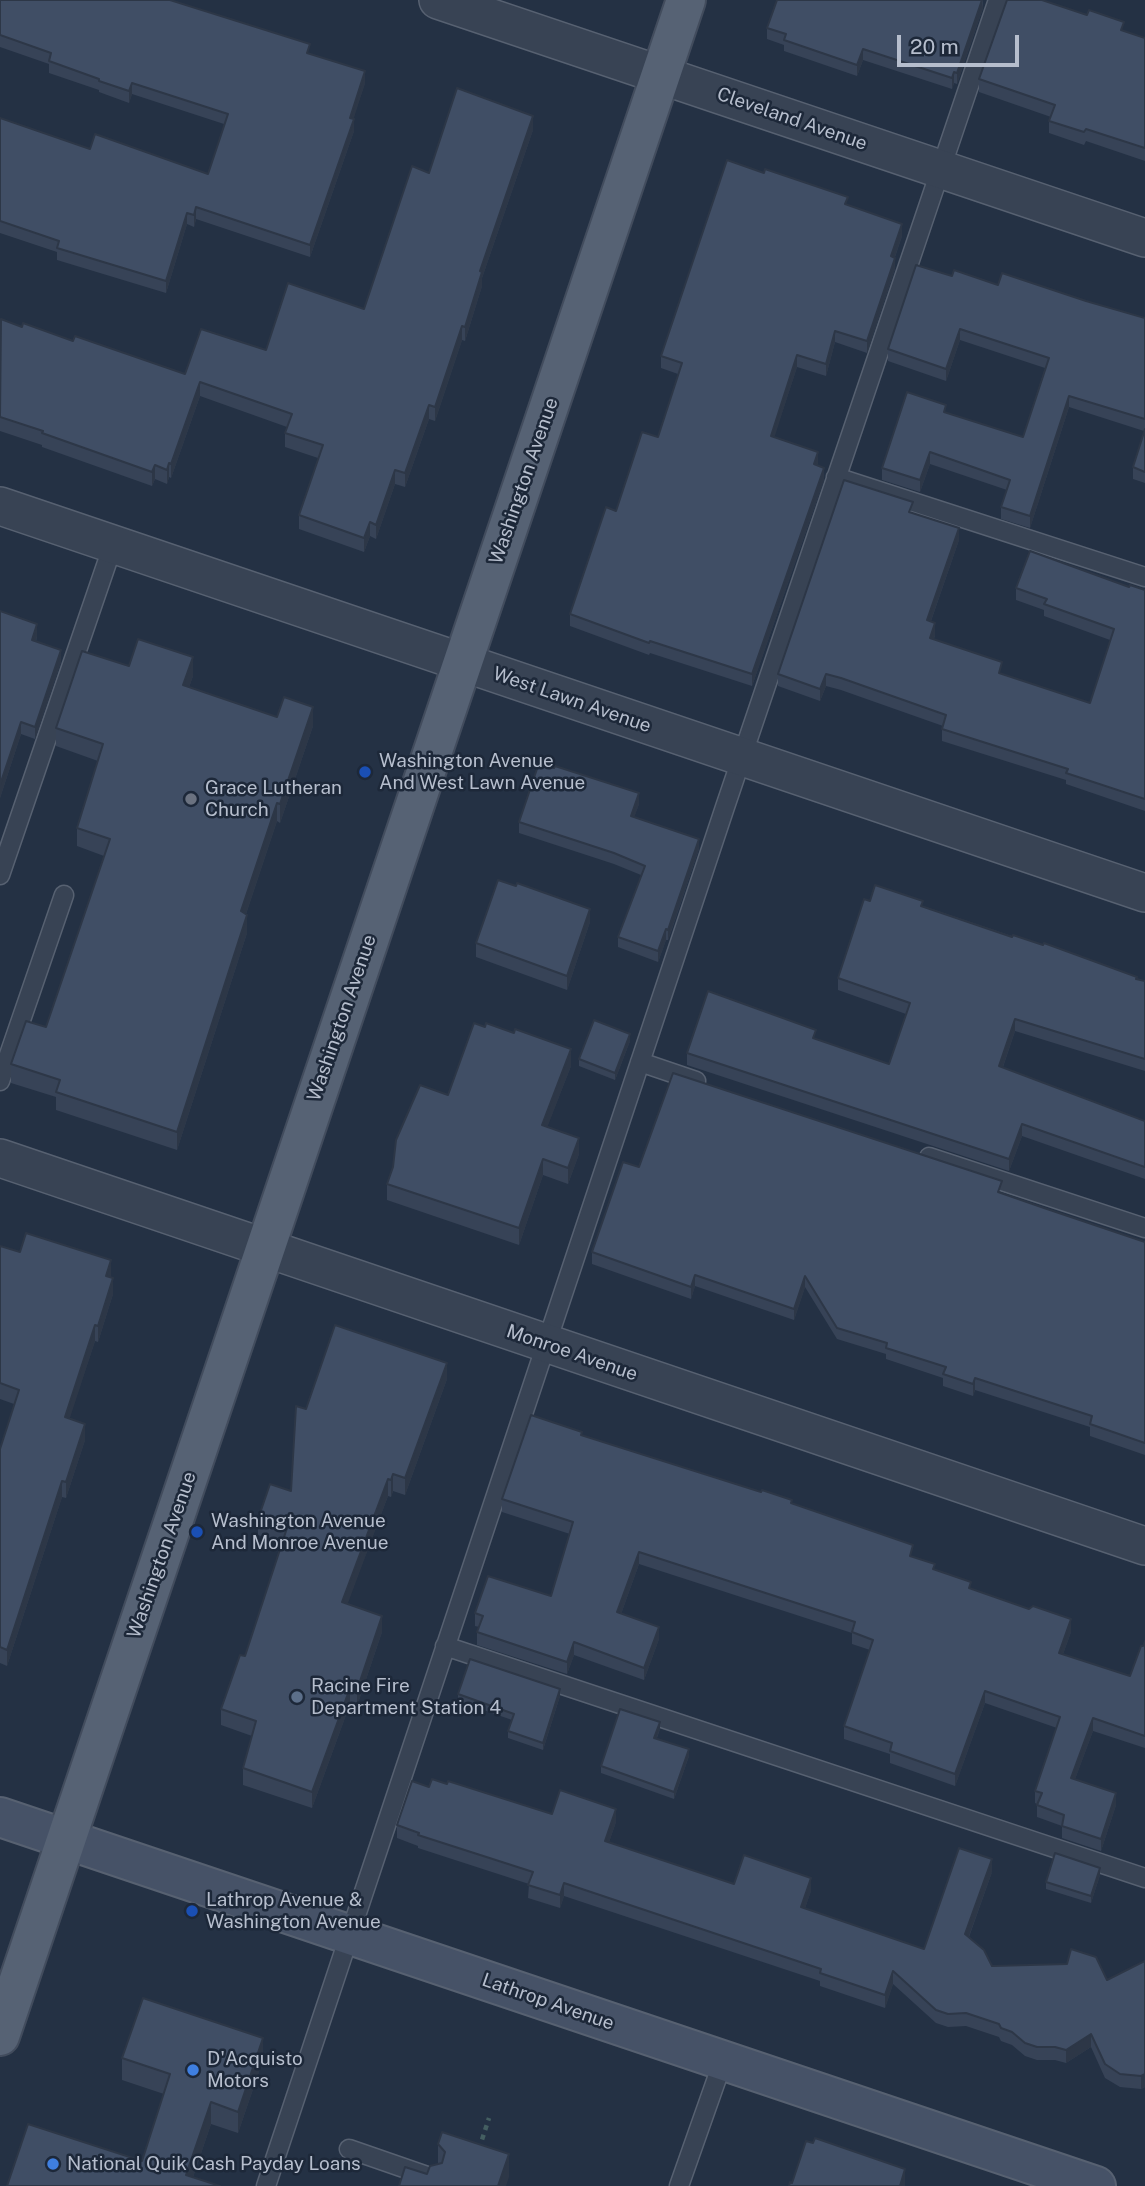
<!DOCTYPE html>
<style>
body{margin:0}
#map{position:relative;width:1145px;height:2186px;overflow:hidden;background:#243144;font-family:"Public Sans",sans-serif}
canvas{display:block}
.scale{position:absolute;left:897px;top:35px;width:122px;height:32px;box-sizing:border-box;border:4px solid #b6becd;border-top:0;padding-left:9px;font-size:21px;line-height:24px;white-space:nowrap;color:#b6becd;-webkit-text-stroke:5px #1d2839;paint-order:stroke}
</style>
<div id="map">
<canvas width="1145" height="2186"></canvas>
<div class="scale">20 m</div>
</div>
<script>
const ctx = document.querySelector('canvas').getContext('2d');
ctx.lineJoin = 'round';
function shape(rows) {
  const path = new Path2D();
  for (const r of rows) {
    path.moveTo(r[0], r[1]);
    for (let i = 2; i < r.length; i += 2) path.lineTo(r[i], r[i + 1]);
  }
  return path;
}
function stroke(path, color, width, dash) {
  ctx.strokeStyle = color;
  ctx.lineWidth = width;
  ctx.lineCap = dash ? 'butt' : 'round';
  ctx.setLineDash(dash || []);
  ctx.stroke(path);
}
function fillPath(path, color) {
  ctx.fillStyle = color;
  ctx.fill(path, 'evenodd');
}
function drawText(font, color, halo, rows, align = 'center') {
  ctx.font = font + ' "Public Sans",sans-serif';
  ctx.lineWidth = 5;
  ctx.setLineDash([]);
  ctx.textBaseline = 'middle';
  ctx.strokeStyle = halo;
  ctx.fillStyle = color;
  for (const [text, x, y, turn = 0] of rows) {
    ctx.save();
    ctx.translate(x, y);
    ctx.rotate((+turn || 0) * Math.PI / 180);
    ctx.textAlign = isNaN(turn) ? turn : align;
    if (halo) ctx.strokeText(text, 0, 0);
    ctx.fillText(text, 0, 0);
    ctx.restore();
  }
}
const path = shape([
 [479,2149,489,2118]
]);
const lane = shape([
 [836,477,1145,577],
 [0,875,113,545],
 [640,1062,696,1081],
 [0,1081,64,895],
 [929,1157,1145,1228],
 [445,1646,1145,1878],
 [349,2149,427,2176],
 [266,2186,725,807,998,0],
 [679,2186,723,2061]
]);
const street = shape([
 [438,0,1145,238],
 [0,506,1145,893],
 [0,1158,1145,1546]
]);
const secondary = shape([
 [0,1817,1096,2186]
]);
const primary = shape([
 [0,2036,686,0]
]);
const wall = shape([
 [0,0,310,54,365,83,353,119,354,131,310,257,196,219,194,227,187,224,166,293,57,260,57,252,0,233,0,118,90,149,208,174,224,124,132,94,129,103,99,92,99,90,49,73,49,64,0,47],
 [983,0,983,8,957,84,954,83,952,89,863,60,857,76,784,51,784,45,767,39,767,28],
 [1087,15,1124,31,1145,38,1145,161,1086,141,1084,145,1049,133,1049,121,1051,117,979,92,979,79],
 [533,130,482,278,482,286,465,341,462,340,435,421,429,419,405,487,395,484,376,539,370,536,364,552,299,529,299,515,318,458,285,447,285,433,287,427,200,396,171,478,169,477,167,484,155,479,152,486,42,447,42,445,0,431,0,321,73,341,185,374,266,350,364,309,429,173],
 [848,205,902,236,895,257,895,269,867,353,835,342,826,376,797,367,774,437,818,464,817,466,824,480,752,686,650,653,649,655,570,626,570,614,616,511,658,437,678,374,661,368,661,356],
 [952,276,1086,301,1145,318,1145,483,1133,479,1133,467,1144,431,1069,407,1030,528,1001,519,1001,507,1007,490,930,464,920,492,882,480,882,468,946,413,1023,437,1045,368,960,340,946,381,888,361,888,349],
 [913,514,959,540,931,621,935,635,934,639,1002,674,1090,703,1110,640,1044,616,1044,610,1016,600,1016,588,1129,587,1145,590,1145,811,1066,784,1066,780,942,741,942,729,943,726,841,690,826,686,820,701,778,686,778,674],
 [0,611,37,636,36,642,61,662,35,739,21,734,0,798],
 [129,666,193,676,189,687,277,717,313,726,280,823,277,821,246,914,247,933,177,1150,56,1110,56,1097,11,1083,11,1064,46,1027,104,856,77,846,77,828,98,761,56,746,56,728],
 [639,804,634,817,699,849,672,929,668,940,666,940,658,962,618,947,618,937,641,875,614,864,519,833,519,822],
 [870,901,923,906,1145,981,1145,1071,1015,1031,1003,1067,1145,1121,1145,1179,1022,1136,1009,1171,687,1065,687,1053,816,1039,889,1064,906,1014,838,990,838,978],
 [590,922,567,990,476,957,476,943],
 [630,1041,615,1080,579,1066,579,1059],
 [571,1066,547,1127,579,1154,568,1184,543,1175,519,1245,387,1200,387,1184,448,1095],
 [639,1167,1002,1193,1044,1208,1145,1242,1145,1455,1090,1436,1090,1427,975,1390,973,1396,943,1386,943,1378,886,1359,886,1354,837,1339,805,1287,794,1320,695,1286,691,1299,592,1264,592,1252],
 [0,1246,111,1276,113,1294,98,1342,95,1341,69,1419,85,1440,66,1498,62,1497,7,1666,0,1663,0,1449,14,1404,0,1399],
 [447,1379,405,1495,393,1491,391,1497,388,1496,347,1604,382,1632,357,1706,350,1704,312,1808,243,1785,243,1768,252,1736,221,1725,221,1709,245,1656,282,1543,258,1535,258,1519,291,1491,306,1409],
 [582,1435,792,1503,913,1557,971,1589,1071,1632,1063,1654,1130,1676,1145,1641,1145,1748,1093,1731,1075,1779,1116,1805,1101,1851,1062,1838,1062,1826,1037,1817,1037,1804,1035,1803,1035,1791,1057,1728,985,1703,955,1786,890,1763,890,1754,844,1739,844,1726,870,1650,852,1644,852,1633,639,1564,621,1614,659,1639,644,1680,574,1655,567,1674,477,1645,477,1632,479,1627,475,1626,475,1613,551,1596,570,1534,502,1512,502,1499],
 [458,1694,560,1696,543,1750,508,1738,508,1731,512,1720,458,1701],
 [660,1729,657,1738,689,1756,674,1799,601,1773,601,1766],
 [447,1784,552,1814,616,1822,609,1842,734,1884,811,1891,805,1908,924,1949,992,1872,969,1937,992,1966,1107,1980,1145,1961,1145,2087,1141,2089,1120,2087,1105,2078,1091,2047,1066,2063,1055,2060,1037,2060,1025,2056,1012,2045,1001,2041,999,2037,966,2026,948,2027,936,2023,893,1984,885,2008,820,1986,820,1981,564,1896,560,1908,528,1898,529,1884,418,1848,418,1846,397,1838,397,1825,429,1787],
 [1100,1875,1091,1903,1046,1889,1046,1882],
 [122,2058,263,2060,238,2133,211,2124,193,2177,142,2161,164,2094,122,2080],
 [438,2144,509,2177,427,2174,438,2164]
]);
const shadedWall = shape([
 [982,0,983,8,957,84,957,73],
 [863,49,863,60,857,76,857,65],
 [365,71,365,83,350,130,350,118],
 [954,72,954,83,952,89,952,78],
 [132,83,132,94,129,103,129,91],
 [533,116,533,130,482,278,482,286,465,341,465,327,480,271],
 [354,119,354,131,310,257,310,245],
 [196,207,196,219,194,227,194,215],
 [187,213,187,224,166,293,166,281],
 [902,224,902,236,891,268,891,256],
 [895,258,895,269,867,353,867,341],
 [462,326,462,340,435,421,435,407],
 [960,329,960,340,946,381,946,369],
 [835,331,835,342,826,376,826,364],
 [797,355,797,367,771,448,771,436],
 [200,382,200,396,171,478,171,464],
 [1069,396,1069,407,1030,528,1030,516],
 [429,405,429,419,405,487,405,473],
 [818,452,818,464,814,476,814,464],
 [930,452,930,464,920,492,920,480],
 [169,463,169,477,167,484,167,470],
 [155,465,155,479,152,486,152,472],
 [824,468,824,480,752,686,752,674],
 [395,470,395,484,376,539,376,525],
 [370,522,370,536,364,552,364,538],
 [959,528,959,540,927,632,927,620],
 [935,623,935,635,930,650,930,638],
 [37,624,37,636,32,653,32,640],
 [61,650,61,662,35,739,35,727],
 [193,657,193,676,183,704,183,685],
 [826,674,826,686,820,701,820,689],
 [313,707,313,726,280,823,280,804],
 [21,722,21,734,0,798,0,785],
 [639,793,639,804,631,827,631,816],
 [277,803,277,821,241,929,241,911],
 [699,839,699,849,668,940,668,930],
 [590,909,590,922,567,990,567,976],
 [247,915,247,933,177,1150,177,1132],
 [666,929,666,940,658,962,658,951],
 [1015,1019,1015,1031,999,1078,999,1066],
 [630,1034,630,1041,615,1080,615,1073],
 [571,1049,571,1066,542,1141,542,1125],
 [1022,1124,1022,1136,1009,1171,1009,1159],
 [579,1138,579,1154,568,1184,568,1168],
 [543,1159,543,1175,519,1245,519,1228],
 [111,1260,111,1276,106,1292,106,1276],
 [695,1275,695,1286,691,1299,691,1287],
 [805,1276,805,1287,794,1320,794,1309],
 [113,1278,113,1294,98,1342,98,1326],
 [95,1325,95,1341,65,1433,65,1417],
 [447,1363,447,1379,405,1495,405,1478],
 [975,1378,975,1390,973,1396,973,1384],
 [85,1424,85,1440,66,1498,66,1482],
 [393,1474,393,1491,391,1497,391,1480],
 [388,1479,388,1496,342,1619,342,1602],
 [62,1481,62,1497,7,1666,7,1650],
 [639,1552,639,1564,617,1625,617,1612],
 [382,1616,382,1632,357,1706,357,1690],
 [1071,1619,1071,1632,1059,1665,1059,1653],
 [659,1627,659,1639,644,1680,644,1668],
 [574,1642,574,1655,567,1674,567,1662],
 [350,1688,350,1704,312,1808,312,1792],
 [560,1689,560,1696,543,1750,543,1743],
 [985,1691,985,1703,955,1786,955,1774],
 [1093,1718,1093,1731,1071,1790,1071,1778],
 [660,1722,660,1729,654,1745,654,1738],
 [689,1749,689,1756,674,1799,674,1792],
 [1116,1793,1116,1805,1101,1851,1101,1839],
 [616,1809,616,1822,605,1854,605,1841],
 [992,1859,992,1872,965,1947,965,1934],
 [1100,1868,1100,1875,1091,1903,1091,1896],
 [811,1878,811,1891,801,1920,801,1907],
 [564,1883,564,1896,560,1908,560,1895],
 [893,1971,893,1984,885,2008,885,1995],
 [1091,2034,1091,2047,1066,2063,1066,2050],
 [263,2038,263,2060,238,2133,238,2112],
 [1145,2074,1145,2087,1141,2089,1141,2076],
 [211,2102,211,2124,190,2186,186,2175],
 [509,2154,509,2177,506,2186,498,2186],
 [905,2169,905,2186,900,2186]
]);
const building = shape([
 [0,0,170,0,310,44,307,53,365,71,350,118,354,119,310,245,196,207,194,215,187,213,166,281,57,248,59,241,0,221,0,118,90,149,95,134,208,174,228,114,132,83,129,91,99,81,99,79,49,61,51,53,0,35,0,0],
 [777,0,982,0,957,73,954,72,952,78,863,49,857,65,784,40,786,34,767,28,777,0],
 [1007,0,1042,0,1087,15,1089,10,1124,22,1121,30,1145,38,1145,148,1086,129,1084,132,1049,121,1055,105,979,79,1007,0],
 [457,88,533,116,480,271,482,272,465,327,462,326,435,407,429,405,405,473,395,470,376,525,370,522,364,538,299,515,323,445,285,433,292,414,200,382,171,464,169,463,167,470,155,465,152,472,42,433,43,431,0,417,1,319,22,327,23,323,73,341,75,336,185,374,201,329,266,350,288,283,364,309,412,166,429,173,457,88],
 [727,160,764,173,765,169,848,197,845,204,902,224,891,256,895,258,867,341,835,331,826,364,797,355,771,436,818,452,814,464,824,468,752,674,650,641,649,643,570,614,606,507,616,511,642,432,658,437,682,363,661,356,727,160],
 [916,265,952,276,954,270,998,285,1002,273,1086,301,1145,318,1145,419,1069,396,1030,516,1001,507,1010,480,930,452,920,480,882,468,907,392,946,405,944,412,1023,437,1049,358,960,329,946,369,888,349,916,265],
 [1145,429,1145,472,1133,467,1145,429],
 [844,480,913,502,909,512,959,528,927,620,935,623,930,638,1002,662,999,673,1090,703,1114,629,1044,604,1047,599,1016,588,1030,551,1129,587,1130,585,1145,590,1145,799,1066,773,1068,769,942,729,946,715,841,678,826,674,820,689,778,674,844,480],
 [0,611,37,624,32,640,61,650,35,727,21,722,0,785,0,611],
 [138,639,193,657,183,685,277,717,284,697,313,707,280,804,277,803,241,911,247,915,177,1132,56,1092,60,1080,11,1064,26,1021,46,1027,110,839,77,828,103,744,56,728,82,651,129,666,138,639],
 [539,763,554,768,555,766,639,793,631,816,699,839,672,918,668,930,666,929,658,951,618,937,645,866,614,853,519,822,539,763],
 [498,880,516,886,517,883,590,909,567,976,476,943,498,880],
 [875,885,923,901,921,906,1012,937,1013,935,1043,945,1044,943,1137,977,1136,979,1145,981,1145,1059,1015,1019,999,1066,1145,1121,1145,1167,1022,1124,1009,1159,687,1053,708,991,816,1030,813,1038,889,1064,910,1003,838,978,864,899,870,901,875,885],
 [594,1020,630,1034,615,1073,579,1059,594,1020],
 [474,1023,485,1027,486,1023,514,1033,515,1029,571,1049,542,1125,579,1138,568,1168,543,1159,519,1228,387,1184,393,1167,396,1140,420,1085,448,1095,474,1023],
 [673,1073,1002,1181,998,1192,1044,1208,1145,1242,1145,1443,1090,1424,1092,1416,975,1378,973,1384,943,1374,946,1367,886,1348,887,1343,837,1328,805,1276,794,1309,695,1275,691,1287,592,1252,623,1162,639,1167,673,1073],
 [26,1233,111,1260,106,1276,113,1278,98,1326,95,1325,65,1417,85,1424,66,1482,62,1481,7,1650,0,1647,0,1449,19,1390,0,1383,0,1246,20,1252,26,1233],
 [335,1325,447,1363,405,1478,393,1474,391,1480,388,1479,342,1602,382,1616,357,1690,350,1688,312,1792,243,1768,256,1721,221,1709,240,1655,245,1656,287,1528,258,1519,270,1484,291,1491,296,1406,306,1409,335,1325],
 [531,1415,582,1432,581,1435,761,1492,762,1490,792,1500,791,1503,913,1545,910,1556,935,1564,933,1569,971,1582,969,1588,1029,1609,1033,1606,1071,1619,1059,1653,1130,1676,1141,1646,1143,1646,1145,1641,1145,1736,1093,1718,1071,1778,1116,1793,1101,1839,1062,1826,1064,1815,1037,1805,1042,1793,1035,1791,1060,1717,985,1691,955,1774,890,1751,892,1743,844,1726,873,1640,852,1632,855,1622,639,1552,617,1612,659,1627,644,1668,574,1642,567,1662,477,1632,483,1616,475,1613,488,1576,551,1596,573,1522,502,1499,531,1415],
 [470,1659,560,1689,543,1743,508,1731,514,1714,458,1694,470,1659],
 [620,1709,660,1722,654,1738,689,1749,674,1792,601,1766,620,1709],
 [432,1779,447,1784,448,1781,552,1814,560,1790,616,1809,605,1841,734,1884,744,1855,811,1878,801,1907,924,1949,959,1848,992,1859,965,1934,984,1950,992,1966,1067,1964,1071,1949,1096,1957,1107,1980,1145,1961,1145,2074,1141,2076,1120,2074,1105,2064,1091,2034,1066,2050,1055,2047,1037,2047,1025,2043,1012,2032,1001,2028,999,2024,966,2013,948,2014,936,2010,893,1971,885,1995,820,1973,821,1969,564,1883,560,1895,528,1885,533,1872,418,1835,419,1833,397,1825,412,1781,429,1787,432,1779],
 [1055,1853,1100,1868,1091,1896,1046,1882,1055,1853],
 [143,1998,263,2038,238,2112,211,2102,186,2175,220,2186,7,2186,28,2124,142,2161,170,2074,122,2058,143,1998],
 [442,2132,509,2154,498,2186,399,2186,405,2167,427,2174,430,2166,442,2163,445,2152,438,2144,442,2132],
 [815,2138,905,2169,900,2186,789,2186,790,2182,792,2183,806,2141,813,2143,815,2138]
]);
const markers = [
 [365,772,7,"#1a4fb4"],
 [191,799,7,"#6b7280"],
 [197,1532,7,"#1a4fb4"],
 [297,1697,7,"#5c6f8a"],
 [192,1911,7,"#1a4fb4"],
 [193,2070,7,"#3f7fe0"],
 [53,2164,7,"#3f7fe0"]
];
const streetNames = [
 ["Cleveland Avenue",792,119,19],
 ["Washington Avenue",524,481,-71],
 ["West Lawn Avenue",572,700,19],
 ["Washington Avenue",342,1018,-71],
 ["Monroe Avenue",572,1353,19],
 ["Washington Avenue",162,1555,-71],
 ["Lathrop Avenue",548,2002,19]
];
const poiNames = [
 ["Washington Avenue",379,761],
 ["And West Lawn Avenue",379,783],
 ["Grace Lutheran",205,788],
 ["Church",205,810],
 ["Washington Avenue",211,1521],
 ["And Monroe Avenue",211,1543],
 ["Racine Fire",311,1686],
 ["Department Station 4",311,1708],
 ["Lathrop Avenue &",206,1900],
 ["Washington Avenue",206,1922],
 ["D'Acquisto",207,2059],
 ["Motors",207,2081],
 ["National Quik Cash Payday Loans",67,2164]
];
stroke(lane, '#576171', 21);
stroke(street, '#576171', 40);
stroke(secondary, '#576171', 42);
stroke(primary, '#424c5d', 42);
stroke(path, '#445e61', 4.5, [5, 5]);
stroke(lane, '#384354', 18);
stroke(street, '#384354', 37);
stroke(secondary, '#465267', 38);
stroke(primary, '#566274', 38);
fillPath(wall, '#374357');
fillPath(shadedWall, '#2d3747');
fillPath(building, '#404e65');
stroke(building, '#2d3747', 2);
for (const [x, y, r, color] of markers) {
  const dot = new Path2D();
  dot.arc(x, y, r, 0, 2 * Math.PI);
  ctx.fillStyle = color;
  ctx.fill(dot);
  stroke(dot, '#1d2839', 2.5);
}
drawText('19px', '#b6becd', '#1d2839', streetNames);
drawText('19px', '#b6becd', '#1d2839', poiNames, 'left');
</script>
